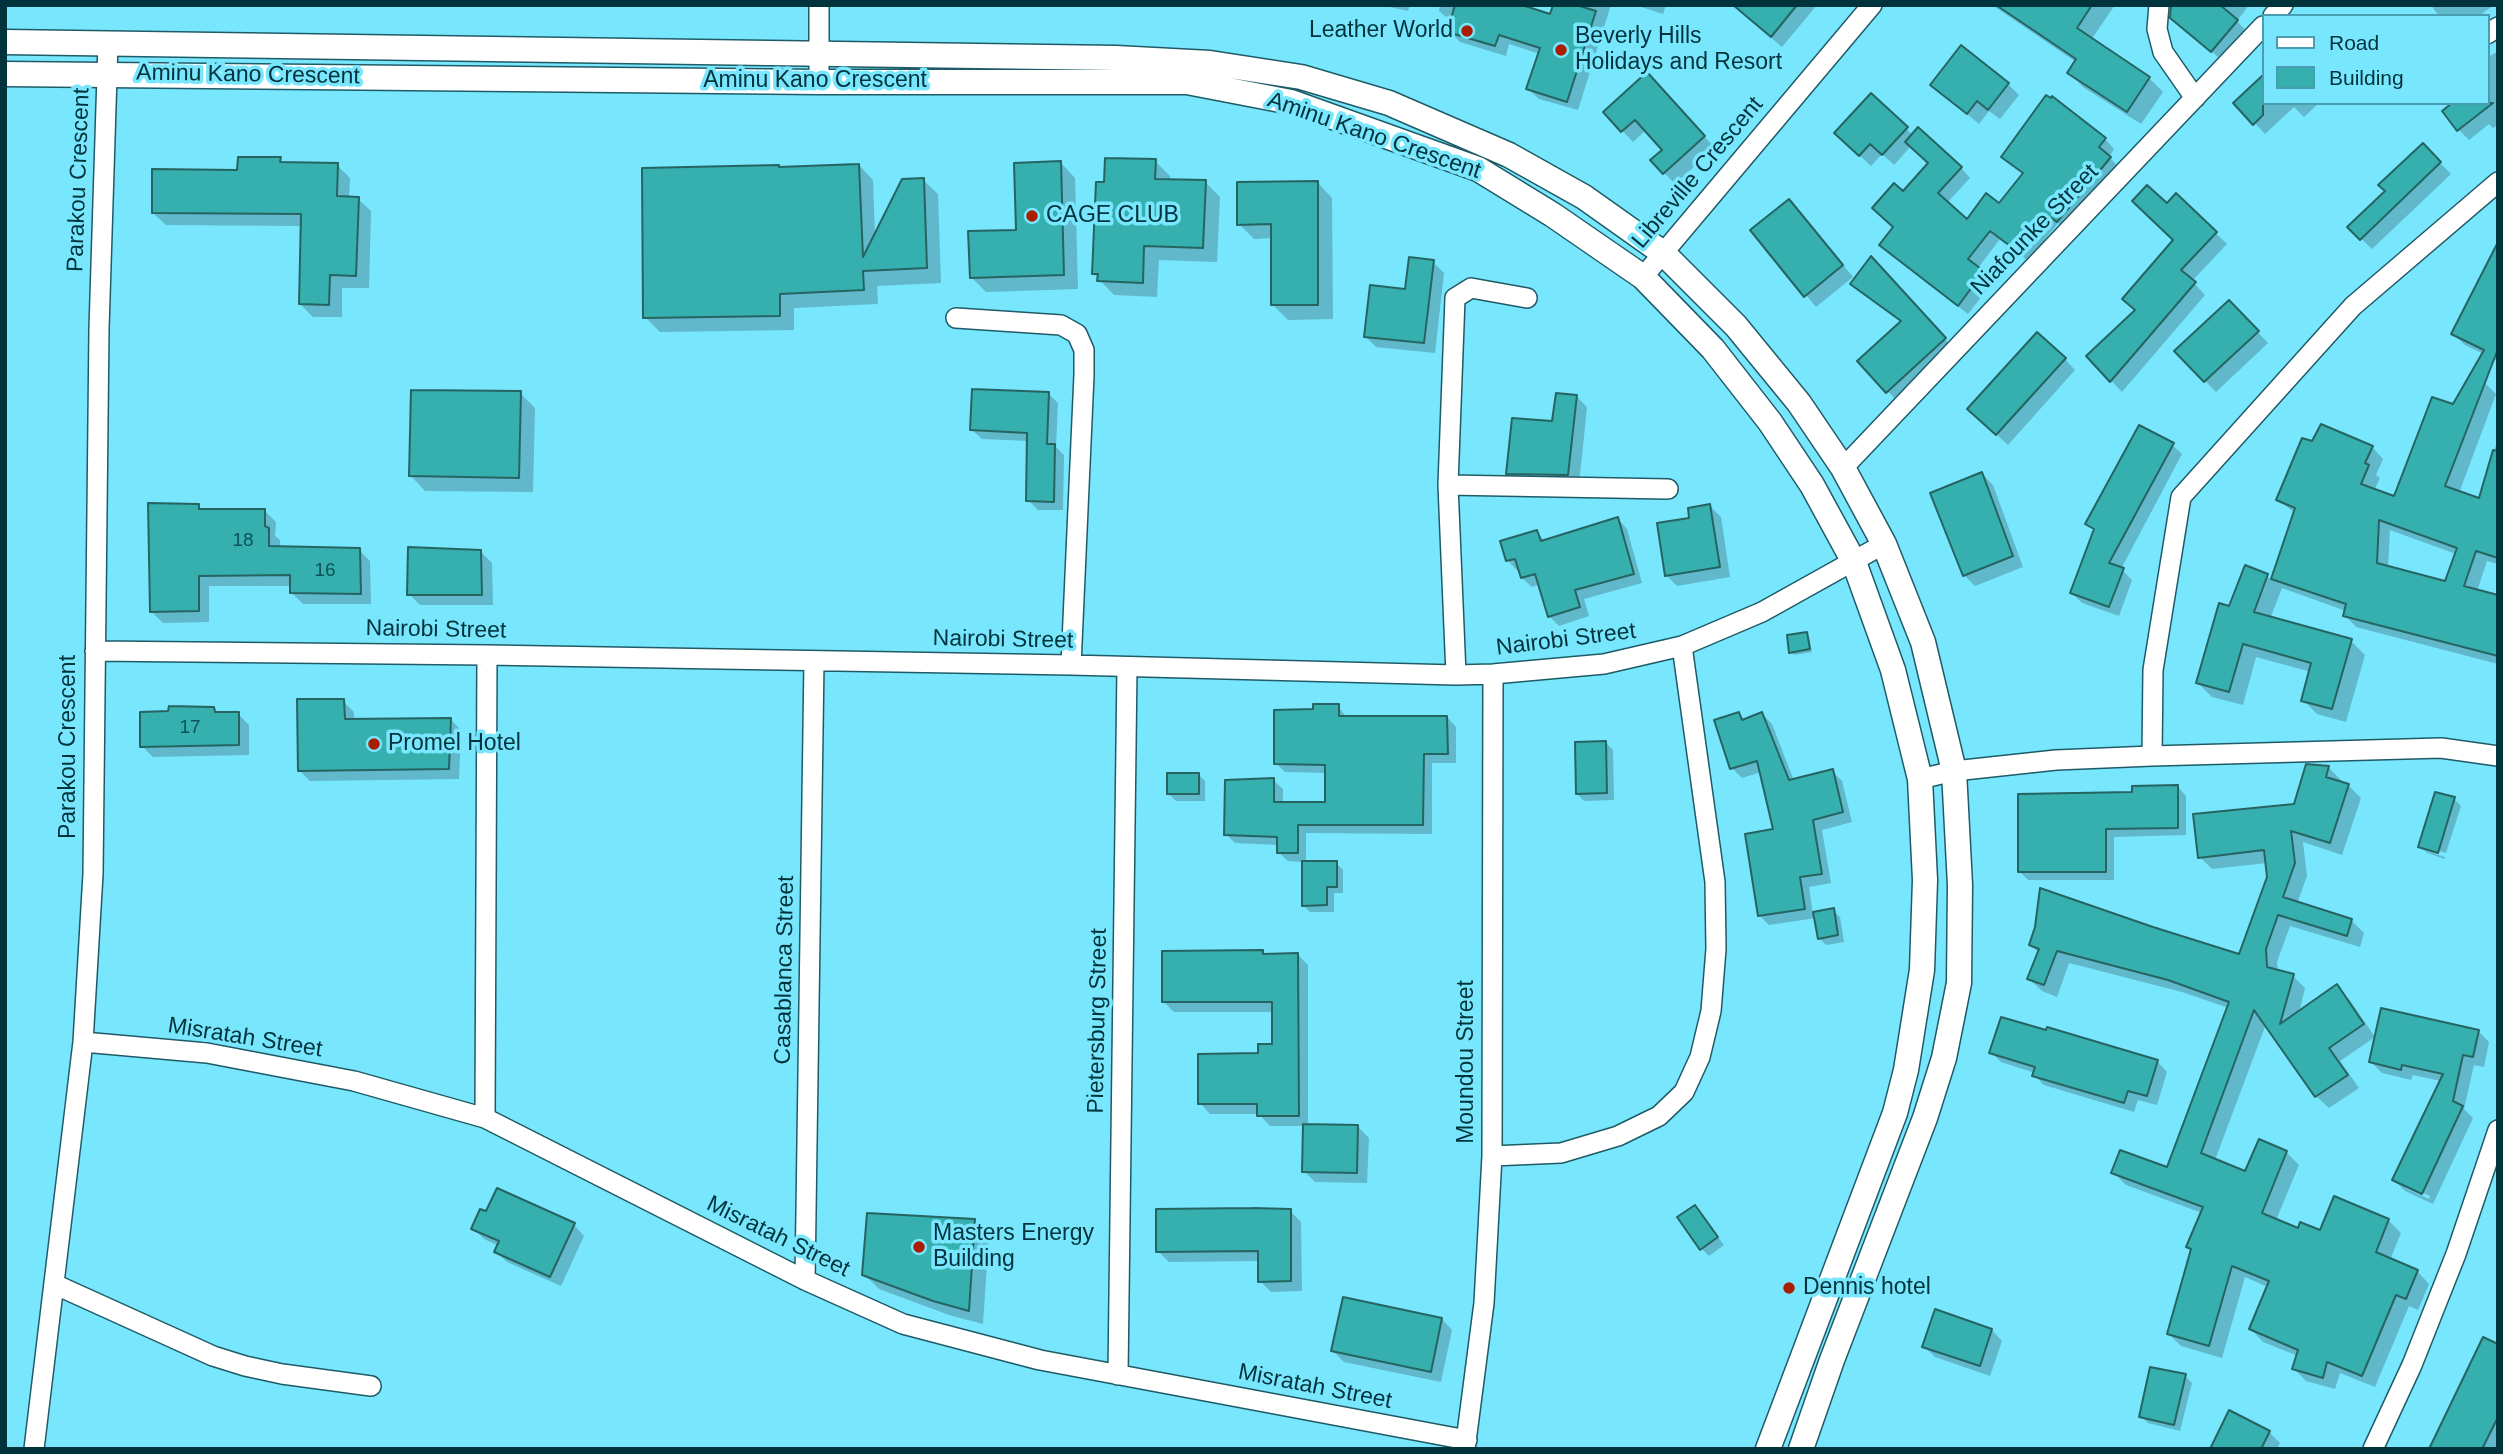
<!DOCTYPE html>
<style>
body{margin:0}
#map{position:relative;width:2503px;height:1454px;overflow:hidden;background:#78e6fd;font-family:Helvetica,sans-serif}
canvas{display:block}
.frame{position:absolute;inset:0;border:7px solid #00333c;pointer-events:none}
.legend{position:absolute;left:2262px;top:14px;width:228px;height:91px;box-sizing:border-box;background:#78e6fd;border:2px solid #489eb0;margin:0;padding:9px 12px;list-style:none;font-size:21px;color:#00333c}
.legend li{display:flex;align-items:center;gap:14px;height:35px}
.legend b{width:35px;border:2px solid #489eb0}
</style>
<div id="map">
<canvas width="2503" height="1454"></canvas>
<div class="frame"></div>
<ul class="legend">
<li><b style="height:9px;background:#fff"></b>Road</li>
<li><b style="height:19px;background:#35b0ae"></b>Building</li>
</ul>
</div>
<script>
const ctx = document.querySelector('canvas').getContext('2d');
ctx.lineJoin = 'round';
function fillPath(path, color) {
  ctx.fillStyle = color;
  ctx.fill(path, 'evenodd');
}
function shape(rows) {
  const path = new Path2D();
  for (const r of rows) {
    path.moveTo(r[0], r[1]);
    for (let i = 2; i < r.length; i += 2) path.lineTo(r[i], r[i + 1]);
  }
  return path;
}
function stroke(path, color, width, dash) {
  ctx.strokeStyle = color;
  ctx.lineWidth = width;
  ctx.lineCap = dash ? 'butt' : 'round';
  ctx.setLineDash(dash || []);
  ctx.stroke(path);
}
function drawText(font, color, halo, rows, align = 'center') {
  ctx.font = font + ' Helvetica,sans-serif';
  ctx.lineWidth = 7;
  ctx.setLineDash([]);
  ctx.textBaseline = 'middle';
  ctx.strokeStyle = halo;
  ctx.fillStyle = color;
  for (const [text, x, y, turn = 0] of rows) {
    ctx.save();
    ctx.translate(x, y);
    ctx.rotate((+turn || 0) * Math.PI / 180);
    ctx.textAlign = isNaN(turn) ? turn : align;
    if (halo) ctx.strokeText(text, 0, 0);
    ctx.fillText(text, 0, 0);
    ctx.restore();
  }
}
const shadow = shape([
 [1381,5,1410,5,1408,11],
 [1440,5,1522,5,1552,16,1555,5,1611,5,1578,110,1539,99,1528,89,1540,54,1509,44,1506,56,1460,42,1449,31,1452,22,1439,11],
 [1635,5,1666,5,1663,14],
 [1733,5,1817,5,1782,47],
 [1992,5,2115,5,2091,40,2149,78,2163,92,2141,124,2083,87,2069,73,2076,62],
 [2172,5,2249,5,2237,21,2250,35,2226,64,2172,17],
 [2431,5,2494,5,2479,16,2439,16],
 [2498,51,2498,125,2493,128,2489,124,2469,140,2459,130,2487,103,2487,58],
 [2263,78,2263,103,2319,103,2304,117,2294,107,2265,134,2236,103],
 [2008,84,2019,95,2000,119,1989,111,1979,124,1932,85],
 [1657,85,1715,148,1675,184,1653,161,1664,150,1646,130,1633,142,1605,112],
 [1871,96,1913,135,1961,168,1970,178,1947,203,1967,222,1999,205,2024,174,2003,157,2105,139,2114,149,2109,157,2120,168,2068,231,2058,223,2028,261,2000,239,1978,268,1993,282,1968,314,1891,254,1895,227,1903,193,1930,163,1911,146,1894,165,1882,154,1871,166,1847,144],
 [2423,145,2451,174,2372,249,2349,227,2387,191],
 [280,159,285,164,337,165,350,178,349,198,358,199,371,211,369,288,342,288,342,317,313,317,300,304,303,226,166,225,153,213,239,172],
 [1155,161,1170,176,1170,181,1205,182,1220,197,1217,262,1159,260,1157,297,1114,295,1093,273,1105,184],
 [1061,163,1075,178,1078,289,986,292,971,277,1018,231],
 [859,165,873,180,875,236,923,180,938,194,941,283,877,286,878,304,794,308,794,330,660,332,645,317,781,169],
 [1318,183,1332,198,1333,319,1288,320,1273,305,1273,238,1254,239,1239,224],
 [2176,196,2227,244,2192,281,2205,295,2122,392,2088,356,2137,311,2175,240,2167,206],
 [1800,212,1853,277,1816,307,1753,231],
 [2498,249,2498,361,2465,345,2453,334],
 [1433,262,1444,273,1435,353,1376,347,1365,336],
 [1880,268,1954,349,1897,401,1860,362,1902,323,1853,284],
 [2229,302,2268,343,2216,392,2176,351],
 [2065,359,2075,370,2008,445,1981,420],
 [2484,382,2496,394,2459,493,2480,500,2498,438,2498,564,2487,561,2477,591,2498,597,2498,664,2356,627,2345,615,2346,611,2282,588,2270,619,2351,641,2365,655,2346,722,2317,714,2303,700,2311,672,2256,657,2243,705,2212,697,2198,683,2246,568,2267,576,2272,581,2295,513,2278,500,2313,444,2372,447,2383,459,2376,475,2380,478,2374,491,2395,499,2454,407],
 [2390,530,2456,554,2446,583,2388,568],
 [520,393,535,408,533,492,425,491,411,476],
 [1049,394,1058,403,1056,447,1064,455,1063,510,1038,510,1028,500,1029,441,982,439,972,430],
 [1576,396,1587,407,1579,485,1518,484,1507,473],
 [2172,445,2182,454,2121,569,2132,580,2119,616,2082,603,2072,593,2095,531,2087,524],
 [1982,474,1993,485,2023,567,1975,586,1964,575],
 [199,506,203,511,265,511,276,522,275,536,280,540,280,548,359,550,370,561,371,604,303,604,292,593,292,586,209,586,209,622,163,623,152,612],
 [1710,506,1721,517,1730,577,1677,586,1666,575,1691,520],
 [1618,519,1627,529,1642,583,1584,599,1589,616,1559,626,1549,616,1540,584,1532,587,1522,578,1520,569,1517,570,1508,561,1536,532,1546,542],
 [481,552,492,563,493,605,420,605,409,594],
 [1806,634,1809,637,1812,652,1794,655,1791,652],
 [343,701,354,712,354,720,450,719,461,730,459,779,310,781,299,770],
 [1338,706,1347,718,1447,717,1456,727,1456,763,1432,763,1432,834,1306,833,1306,863,1336,863,1343,870,1343,893,1334,893,1334,912,1310,912,1303,905,1303,862,1288,861,1278,852,1278,845,1235,843,1226,834,1273,780,1283,789,1283,804,1326,804,1327,773,1285,772,1276,763,1314,711],
 [213,709,219,714,238,714,249,725,249,755,153,757,142,746],
 [1739,714,1745,720,1762,714,1772,724,1794,781,1832,771,1842,781,1852,822,1822,830,1831,883,1809,887,1813,914,1833,910,1840,917,1844,942,1826,945,1819,938,1816,918,1769,925,1759,915,1775,831,1761,772,1742,778,1732,768],
 [1606,743,1613,750,1614,800,1584,801,1577,794],
 [2328,767,2341,780,2340,783,2348,785,2361,798,2342,855,2303,842,2307,876,2297,904,2351,920,2364,933,2360,947,2290,926,2277,962,2278,972,2293,976,2305,988,2299,1013,2337,987,2349,999,2375,1037,2340,1061,2359,1088,2329,1108,2316,1096,2266,1024,2215,1160,2246,1173,2286,1152,2299,1165,2276,1220,2299,1230,2321,1233,2388,1220,2401,1233,2390,1260,2417,1271,2429,1284,2418,1310,2409,1306,2375,1387,2340,1373,2335,1389,2306,1381,2294,1369,2298,1356,2263,1342,2251,1329,2268,1287,2245,1277,2222,1358,2181,1346,2169,1334,2193,1251,2188,1247,2202,1213,2126,1185,2113,1172,2168,1170,2229,1008,2182,992,2069,963,2057,997,2042,991,2029,979,2039,953,2031,945,2152,929,2240,956,2268,877,2267,863,2212,869,2200,857,2296,806],
 [1198,774,1205,781,1205,801,1176,801,1169,794],
 [2178,787,2186,796,2186,835,2114,837,2114,880,2028,880,2020,872,2133,793],
 [2454,799,2461,806,2446,853,2426,847,2426,851,2445,857,2445,859,2427,853,2420,846],
 [1262,952,1265,955,1298,955,1308,965,1308,1126,1358,1127,1369,1138,1367,1183,1315,1182,1304,1171,1305,1126,1270,1126,1259,1114,1210,1114,1200,1103,1274,1046,1274,1012,1174,1012,1164,1002],
 [2478,1031,2489,1042,2484,1067,2474,1065,2464,1109,2473,1118,2433,1204,2405,1191,2394,1180,2441,1081,2413,1075,2411,1080,2382,1073,2371,1062],
 [2405,1184,2430,1196,2429,1199,2405,1188],
 [1991,1052,2157,1061,2167,1072,2157,1105,2138,1100,2134,1112,2044,1085,2034,1075,2035,1073,2001,1062],
 [1695,1207,1724,1245,1709,1256,1702,1249],
 [1290,1211,1301,1222,1302,1291,1271,1292,1260,1281,1260,1261,1169,1262,1158,1251],
 [975,1220,989,1235,983,1324,949,1315,879,1289,864,1274],
 [574,1225,584,1236,561,1286,507,1262,496,1252,499,1246,484,1239,473,1228],
 [1442,1319,1452,1330,1441,1382,1344,1362,1333,1351],
 [1992,1330,2002,1341,1990,1376,1935,1357,1924,1346],
 [2498,1346,2498,1449,2431,1449],
 [2185,1376,2192,1383,2180,1431,2148,1423,2141,1416],
 [2269,1432,2280,1443,2277,1449,2212,1449]
]);
const building = shape([
 [1455,5,1522,5,1550,14,1553,5,1576,5,1596,11,1567,102,1526,89,1540,48,1499,35,1495,46,1447,32,1455,5],
 [1733,5,1797,5,1771,37,1733,5],
 [1996,5,2092,5,2077,28,2150,77,2127,112,2067,73,2076,59,1996,5],
 [2171,5,2220,5,2238,20,2211,52,2170,18,2171,5],
 [1961,45,2009,83,1988,110,1977,101,1967,114,1930,85,1961,45],
 [1647,72,1705,136,1663,174,1650,160,1662,150,1635,120,1621,132,1603,112,1647,72],
 [2263,75,2263,115,2253,125,2233,103,2263,75],
 [1871,93,1908,127,1882,155,1870,144,1859,156,1834,133,1871,93],
 [2046,95,2051,98,2052,96,2106,138,2099,147,2111,157,2057,222,2047,215,2018,252,1990,231,1968,259,1984,271,1958,306,1879,245,1893,227,1872,208,1894,183,1903,191,1928,163,1905,142,1918,127,1962,167,1938,193,1967,219,1986,193,1999,203,2023,173,2001,157,2046,95],
 [2452,103,2493,103,2457,131,2442,111,2452,103],
 [2423,143,2441,162,2360,240,2347,227,2385,191,2378,185,2423,143],
 [238,157,281,157,280,162,338,163,337,196,359,197,356,276,330,275,329,305,299,304,301,214,152,213,152,169,237,170,238,157],
 [1105,158,1156,159,1155,179,1206,180,1203,248,1144,246,1143,283,1097,281,1098,274,1092,274,1096,182,1104,182,1105,158],
 [1061,161,1064,275,970,278,968,231,1016,230,1014,163,1061,161],
 [859,164,863,257,902,179,924,178,927,268,863,271,864,290,780,294,780,316,643,318,642,168,779,165,779,167,859,164],
 [1318,181,1318,305,1271,305,1271,224,1237,225,1237,182,1318,181],
 [2147,185,2167,203,2176,193,2217,232,2181,270,2196,282,2110,382,2086,356,2135,310,2122,299,2173,240,2132,201,2147,185],
 [1789,199,1843,265,1804,297,1750,230,1789,199],
 [2498,242,2498,349,2445,486,2479,498,2493,450,2498,451,2498,558,2476,551,2464,586,2498,595,2498,656,2343,616,2346,604,2271,579,2295,508,2276,500,2302,438,2312,441,2321,424,2373,446,2365,463,2369,465,2361,484,2394,496,2432,397,2453,404,2484,350,2451,334,2498,242],
 [2379,520,2457,548,2445,581,2377,563,2379,520],
 [1871,256,1946,338,1886,393,1857,361,1901,321,1850,284,1871,256],
 [1409,257,1434,260,1424,343,1364,337,1370,285,1405,289,1409,257],
 [2229,300,2259,331,2204,382,2174,351,2229,300],
 [2037,332,2066,358,1996,435,1967,409,2037,332],
 [972,389,1049,392,1047,444,1055,444,1054,502,1026,501,1027,433,970,430,972,389],
 [411,390,521,391,519,478,409,476,411,390],
 [1556,393,1577,395,1568,475,1506,474,1512,418,1552,421,1556,393],
 [2139,425,2174,443,2109,563,2124,568,2109,607,2070,593,2094,529,2085,524,2139,425],
 [1982,472,2013,556,1963,576,1930,493,1982,472],
 [148,503,199,504,199,509,265,509,265,526,269,528,269,546,360,548,361,594,290,593,290,575,199,576,199,611,150,612,148,503],
 [1710,504,1720,567,1665,576,1657,523,1689,518,1688,508,1710,504],
 [1618,517,1634,574,1575,590,1580,607,1548,617,1535,574,1521,578,1515,559,1506,561,1500,541,1537,530,1541,541,1618,517],
 [408,547,481,550,482,595,407,595,408,547],
 [2245,565,2268,574,2254,612,2352,639,2332,709,2301,701,2311,663,2243,644,2229,692,2196,683,2219,603,2229,606,2245,565],
 [1807,632,1810,649,1789,653,1787,635,1807,632],
 [297,699,344,699,345,719,451,718,449,769,298,771,297,699],
 [1313,704,1339,704,1339,716,1447,716,1448,754,1424,754,1423,825,1298,825,1298,853,1277,853,1277,837,1224,835,1225,780,1274,778,1274,802,1325,802,1325,765,1274,764,1274,710,1313,709,1313,704],
 [169,706,214,707,215,712,239,712,239,745,140,747,140,712,168,711,169,706],
 [1739,712,1742,720,1762,712,1789,780,1833,769,1843,812,1813,820,1822,874,1800,877,1805,909,1758,916,1745,834,1773,829,1757,761,1730,769,1714,720,1739,712],
 [1606,741,1607,793,1576,794,1575,742,1606,741],
 [2306,764,2329,766,2326,777,2349,784,2330,843,2291,831,2295,863,2283,897,2352,919,2347,936,2278,915,2266,949,2267,967,2294,974,2280,1024,2337,984,2364,1024,2329,1048,2348,1075,2315,1097,2254,1010,2201,1153,2245,1171,2259,1139,2287,1151,2262,1213,2298,1228,2300,1222,2320,1230,2334,1196,2389,1219,2376,1252,2418,1270,2406,1299,2396,1295,2362,1376,2327,1362,2323,1378,2292,1369,2298,1350,2249,1329,2269,1281,2232,1266,2209,1346,2167,1334,2191,1249,2186,1247,2203,1207,2111,1173,2120,1150,2167,1167,2229,1002,2168,980,2057,951,2044,985,2027,979,2039,949,2029,945,2035,927,2040,888,2153,927,2239,954,2267,877,2264,850,2198,858,2193,814,2294,804,2306,764],
 [1167,773,1199,773,1199,794,1167,794,1167,773],
 [2178,785,2178,828,2106,829,2106,872,2018,872,2018,794,2132,792,2132,786,2178,785],
 [2435,792,2455,797,2438,853,2418,847,2435,792],
 [1302,861,1337,861,1337,887,1327,887,1327,905,1302,906,1302,861],
 [1834,908,1838,935,1818,939,1813,912,1834,908],
 [1263,950,1263,954,1298,953,1299,1116,1257,1116,1257,1104,1198,1104,1198,1054,1258,1053,1258,1044,1272,1044,1272,1002,1162,1002,1162,951,1263,950],
 [2381,1008,2479,1030,2473,1057,2463,1055,2453,1101,2463,1106,2422,1194,2392,1180,2443,1074,2402,1065,2401,1070,2369,1062,2381,1008],
 [2001,1017,2046,1030,2047,1027,2158,1060,2147,1096,2128,1091,2124,1103,2032,1076,2035,1067,1989,1053,2001,1017],
 [1303,1124,1358,1125,1357,1173,1302,1172,1303,1124],
 [497,1188,575,1223,550,1277,494,1252,499,1241,471,1229,480,1209,486,1211,497,1188],
 [1695,1205,1718,1237,1700,1250,1677,1217,1695,1205],
 [1252,1208,1291,1209,1291,1281,1258,1282,1258,1251,1156,1252,1156,1209,1252,1208],
 [867,1213,975,1219,969,1311,933,1301,862,1275,867,1213],
 [1343,1297,1442,1318,1431,1372,1331,1351,1343,1297],
 [1935,1309,1992,1329,1980,1366,1922,1347,1935,1309],
 [2483,1337,2498,1344,2498,1417,2482,1449,2429,1449,2483,1337],
 [2150,1367,2186,1374,2174,1425,2139,1417,2150,1367],
 [2229,1410,2270,1431,2261,1449,2210,1449,2229,1410]
]);
const minor = shape([
 [819,5,819,82],
 [2159,5,2157,29,2163,52,2195,98],
 [2273,16,2283,5],
 [2487,34,2498,27],
 [1643,277,1872,5],
 [956,318,1061,325,1077,334,1084,350,1084,375,1071,665],
 [1843,468,2263,26],
 [1448,485,1668,489],
 [95,651,487,655,1071,665,1456,675,1493,674,1604,664,1682,646,1762,612,1884,544],
 [1456,675,1448,485,1455,298,1471,288,1527,298],
 [2152,756,2153,670,2181,497,2353,306,2498,182],
 [1920,779,1954,771,2056,760,2152,756,2441,748,2498,756],
 [83,1042,207,1053,354,1081,485,1118,805,1280,903,1324,1040,1360,1467,1440],
 [485,1118,487,655],
 [1492,1156,1561,1153,1618,1136,1659,1116,1684,1092,1700,1057,1711,1011,1716,949,1715,882,1682,646],
 [805,1280,814,661],
 [54,1284,213,1356,245,1366,282,1374,371,1386],
 [1118,1375,1127,667],
 [34,1449,83,1042,93,874,99,329,108,43],
 [1465,1449,1484,1303,1492,1156,1493,674],
 [2373,1449,2412,1365,2456,1254,2498,1130]
]);
const tertiary = shape([
 [5,42,1116,58,1210,63,1301,77,1389,103,1509,155,1584,197,1663,253,1736,326,1799,403,1843,468,1884,544,1923,642,1954,771,1960,885,1959,983,1944,1058,1925,1118,1832,1360,1801,1449],
 [5,74,819,82,1187,82,1291,102,1478,169,1553,215,1643,277,1713,349,1770,422,1812,485,1854,562,1893,670,1920,779,1925,880,1922,970,1906,1070,1895,1113,1768,1449]
]);
const markers = [
 [1467,31,7,"#ab1d00"],
 [1561,50,7,"#ab1d00"],
 [1032,216,7,"#ab1d00"],
 [374,744,7,"#ab1d00"],
 [919,1247,7,"#ab1d00"],
 [1789,1288,7,"#ab1d00"]
];
const numberNames = [
 ["18",243,541],
 ["16",325,571],
 ["17",190,728]
];
const poiNames = [
 ["Leather World",1453,31,"right"],
 ["Beverly Hills",1575,37],
 ["Holidays and Resort",1575,63],
 ["CAGE CLUB",1046,216],
 ["Promel Hotel",388,744],
 ["Masters Energy",933,1234],
 ["Building",933,1260],
 ["Dennis hotel",1803,1288]
];
const streetNames = [
 ["Aminu Kano Crescent",248,75,1],
 ["Aminu Kano Crescent",815,81],
 ["Aminu Kano Crescent",1374,136,19],
 ["Libreville Crescent",1698,173,-50],
 ["Parakou Crescent",79,180,-88],
 ["Niafounke Street",2035,230,-46],
 ["Nairobi Street",436,630,1],
 ["Nairobi Street",1003,640,1],
 ["Nairobi Street",1566,640,-7],
 ["Parakou Crescent",69,747,-90],
 ["Casablanca Street",785,970,-89],
 ["Pietersburg Street",1098,1021,-89],
 ["Misratah Street",245,1038,9],
 ["Moundou Street",1467,1062,-90],
 ["Misratah Street",778,1237,26],
 ["Misratah Street",1315,1387,11]
];
fillPath(shadow, '#0003');
fillPath(building, '#35b0ae');
stroke(building, '#266462', 2);
stroke(minor, '#1f5b67', 22);
stroke(tertiary, '#1f5b67', 27);
stroke(minor, '#fff', 19);
stroke(tertiary, '#fff', 24);
for (const [x, y, r, color] of markers) {
  const dot = new Path2D();
  dot.arc(x, y, r, 0, 2 * Math.PI);
  ctx.fillStyle = color;
  ctx.fill(dot);
  stroke(dot, '#78e6fd', 2.5);
}
drawText('19px', '#0d5258', null, numberNames);
drawText('23px', '#00333c', '#78e6fd', poiNames, 'left');
drawText('23px', '#00333c', '#78e6fd', streetNames);
</script>
